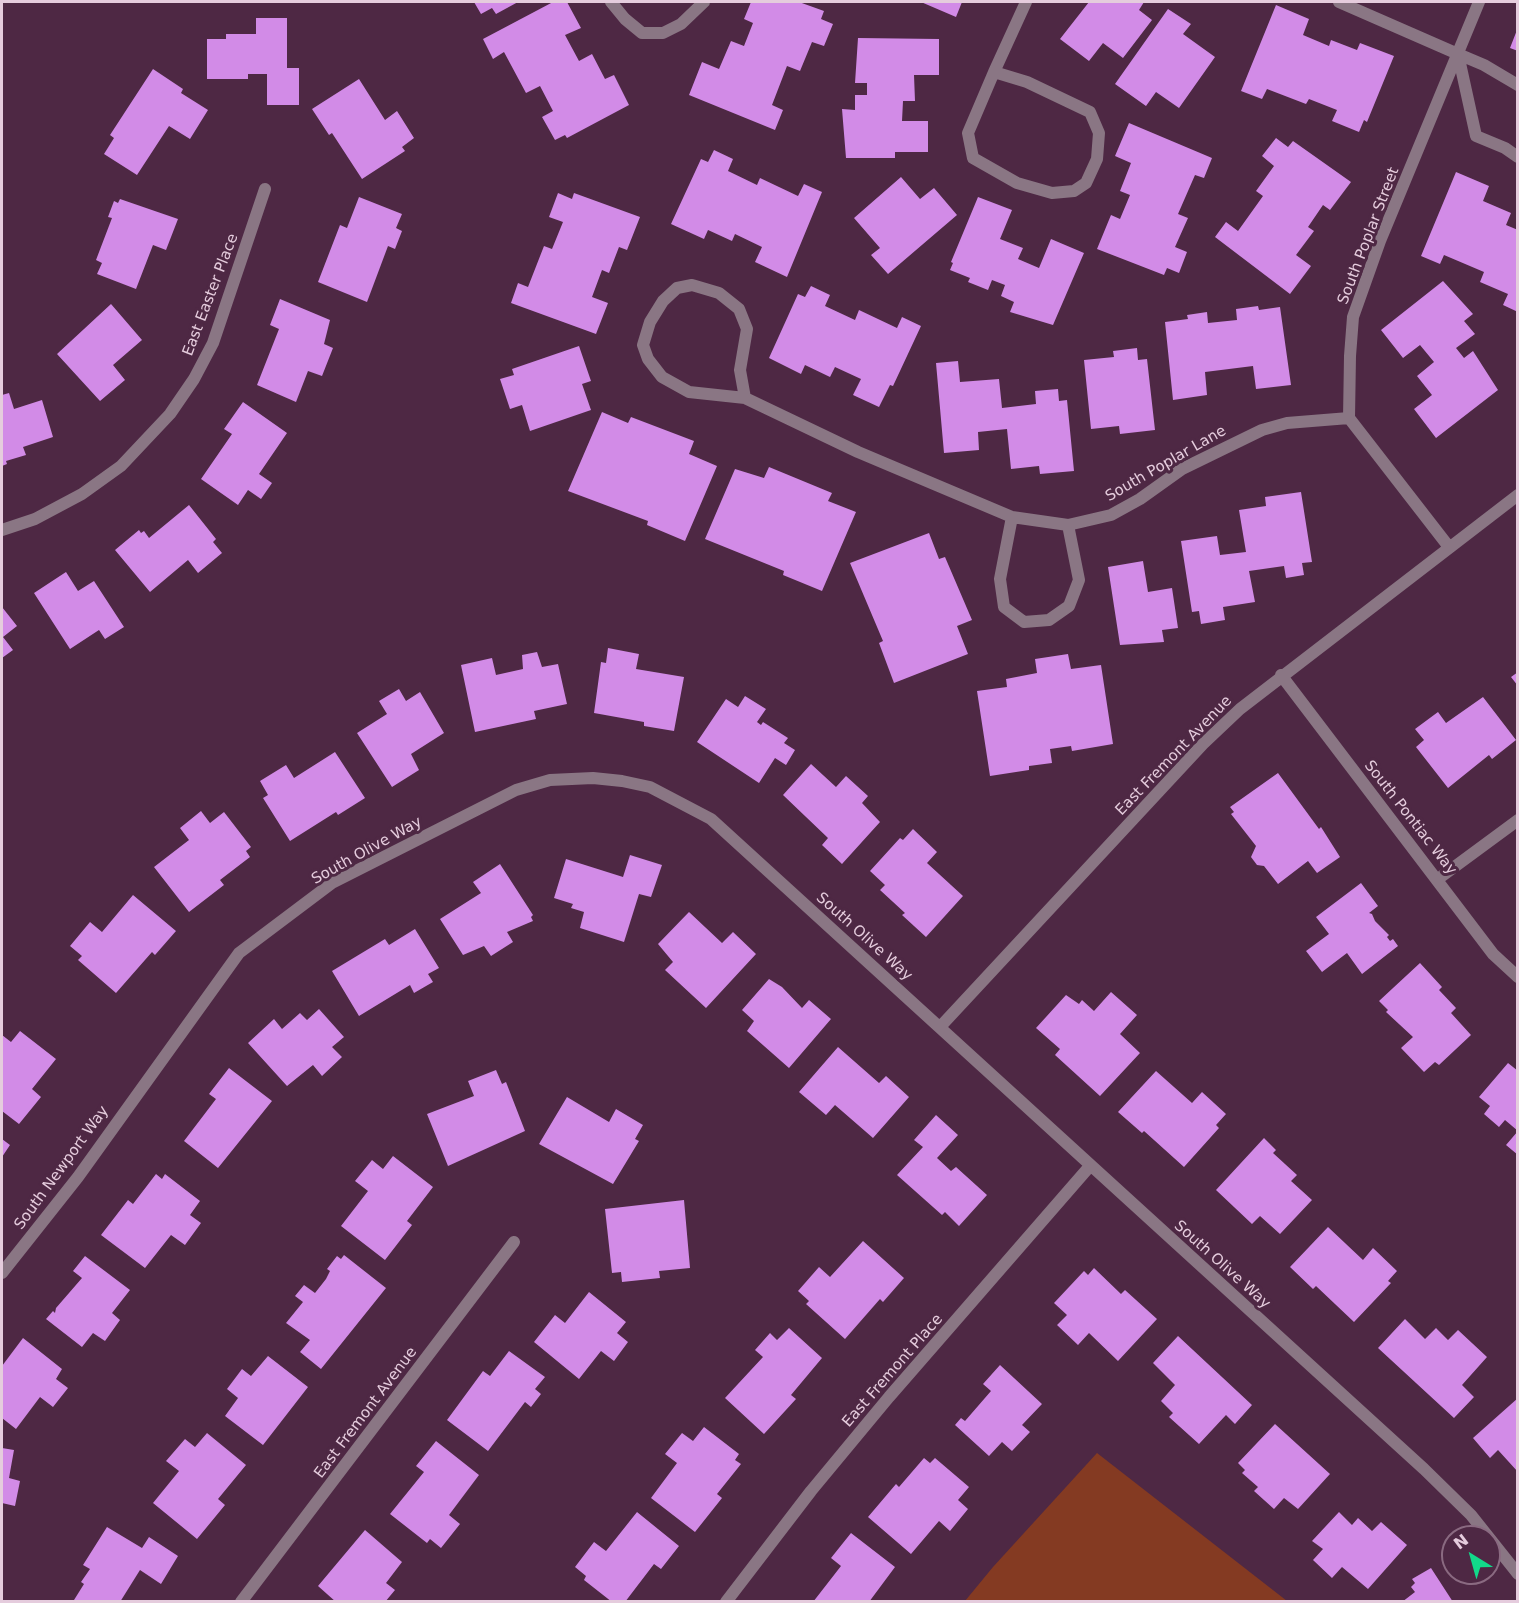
<!DOCTYPE html>
<style>
body{margin:0}
#map{position:relative;width:1519px;height:1603px;overflow:hidden;background:#4e2844;font-family:"DejaVu Sans",sans-serif}
canvas{display:block}
.frame{position:absolute;inset:0;border:3px solid #e5ccdd;pointer-events:none}
.north{position:absolute;left:1441px;top:1525px;width:60px;height:60px;box-sizing:border-box;background:#4e2844;border:2px solid #8a6a81;border-radius:50%;rotate:323deg;font-size:16px;font-weight:700;line-height:24px;text-align:center;color:#e5ccdd}
.north::after{content:'';display:block;margin:auto;width:21px;height:27px;background:#12d98a;clip-path:polygon(50% 0,100% 100%,50% 72%,0 100%)}
</style>
<div id="map">
<canvas width="1519" height="1603"></canvas>
<div class="frame"></div>
<div class="north">N</div>
</div>
<script>
const ctx = document.querySelector('canvas').getContext('2d');
ctx.lineJoin = 'round';
function fillPath(path, color) {
  ctx.fillStyle = color;
  ctx.fill(path, 'evenodd');
}
function shape(rows) {
  const path = new Path2D();
  for (const r of rows) {
    path.moveTo(r[0], r[1]);
    for (let i = 2; i < r.length; i += 2) path.lineTo(r[i], r[i + 1]);
  }
  return path;
}
function stroke(path, color, width, dash) {
  ctx.strokeStyle = color;
  ctx.lineWidth = width;
  ctx.lineCap = dash ? 'butt' : 'round';
  ctx.setLineDash(dash || []);
  ctx.stroke(path);
}
function drawText(font, color, halo, rows, align = 'center') {
  ctx.font = font + ' "DejaVu Sans",sans-serif';
  ctx.lineWidth = 6;
  ctx.setLineDash([]);
  ctx.textBaseline = 'middle';
  ctx.strokeStyle = halo;
  ctx.fillStyle = color;
  for (const [text, x, y, turn = 0] of rows) {
    ctx.save();
    ctx.translate(x, y);
    ctx.rotate((+turn || 0) * Math.PI / 180);
    ctx.textAlign = isNaN(turn) ? turn : align;
    if (halo) ctx.strokeText(text, 0, 0);
    ctx.fillText(text, 0, 0);
    ctx.restore();
  }
}
const green = shape([
 [1097,1453,1287,1601,965,1601,993,1567]
]);
const building = shape([
 [474,2,518,2,496,14,492,8,481,14],
 [553,2,567,2,581,28,565,35,579,61,592,54,605,79,614,75,629,105,567,138,565,135,555,140,542,117,553,111,540,86,526,93,504,52,493,59,483,39],
 [751,2,799,2,824,11,821,19,833,24,824,46,812,42,800,71,787,66,772,105,783,110,775,130,689,95,702,62,719,69,731,41,744,46,753,23,744,19],
 [921,2,962,2,956,17],
 [1089,2,1144,2,1139,10,1152,20,1123,58,1103,43,1089,61,1060,39],
 [1276,5,1309,19,1303,35,1329,46,1331,40,1357,50,1360,43,1394,56,1367,122,1364,120,1359,132,1332,121,1337,110,1309,99,1306,104,1267,89,1262,99,1241,91],
 [1168,9,1191,24,1183,34,1215,57,1179,108,1156,92,1146,106,1115,84],
 [256,18,287,18,287,68,299,68,299,105,267,105,267,74,248,74,248,79,207,79,207,39,226,39,226,34,256,34],
 [1517,30,1518,30,1518,51,1510,48],
 [858,38,939,39,939,75,914,75,915,101,903,101,902,121,928,121,928,152,895,152,895,158,846,158,842,109,855,110,855,95,867,95,867,83,855,83],
 [153,69,183,89,181,93,208,110,190,139,169,126,137,175,104,154,114,138,110,135],
 [359,79,385,120,397,111,414,138,402,147,405,151,362,179,332,133,329,135,312,109],
 [1129,123,1212,158,1204,178,1195,175,1178,214,1188,218,1175,247,1187,252,1179,273,1167,268,1164,275,1097,249,1111,215,1120,219,1130,195,1120,191,1131,163,1115,156],
 [1276,138,1288,147,1293,141,1351,182,1330,210,1323,205,1308,227,1314,231,1296,255,1311,266,1290,294,1215,237,1226,222,1238,231,1263,196,1256,191,1274,166,1262,156],
 [714,150,733,159,728,171,757,185,760,178,798,196,804,184,822,192,787,277,755,262,762,247,735,234,732,241,708,230,704,239,671,224,701,159,708,162],
 [1456,172,1489,186,1483,201,1511,213,1506,225,1518,230,1518,312,1503,305,1508,294,1480,282,1484,272,1444,255,1440,264,1421,256],
 [901,177,920,199,934,188,957,215,888,274,871,255,880,248,854,218],
 [558,193,572,199,574,193,640,217,627,250,619,247,609,273,602,270,592,297,608,303,596,334,511,303,518,283,528,287,544,246,552,249,563,222,549,217],
 [359,197,402,214,396,228,402,231,395,249,388,246,367,302,318,282,340,225,347,228],
 [978,197,1012,210,1000,239,1023,248,1018,259,1039,268,1051,239,1084,253,1053,325,1010,312,1014,302,1001,296,1005,285,992,280,988,290,968,282,970,278,950,270,953,263,951,262],
 [120,199,178,219,166,250,153,245,136,289,97,274,102,263,96,260,112,218,108,217,114,201,118,203],
 [1443,281,1473,314,1464,321,1475,334,1456,348,1464,358,1473,351,1498,390,1436,438,1414,409,1432,395,1417,376,1434,362,1420,345,1403,358,1381,330],
 [811,286,830,295,825,306,855,320,859,310,897,328,902,317,921,326,893,386,890,385,879,407,853,395,861,379,835,367,830,377,805,365,801,374,769,358,798,294,805,297],
 [280,299,330,320,324,344,333,348,322,376,308,371,296,402,257,385,279,329,270,325],
 [111,304,142,340,113,365,125,380,100,401,57,354],
 [1258,306,1259,310,1280,307,1291,385,1256,389,1253,366,1205,372,1207,395,1173,400,1165,322,1188,319,1187,315,1207,312,1208,323,1237,320,1236,309],
 [579,346,591,381,582,384,591,410,530,431,522,405,510,409,500,379,514,375,512,369],
 [1137,348,1138,360,1147,359,1155,430,1120,434,1119,426,1091,429,1084,360,1114,357,1113,351],
 [958,361,960,382,999,379,1002,408,1036,404,1035,391,1058,389,1059,401,1067,400,1074,471,1040,474,1039,466,1011,469,1007,429,978,432,979,450,944,453,936,363],
 [9,393,14,409,42,400,53,437,23,447,26,455,6,461,7,464,2,466,2,395],
 [243,402,287,433,259,474,272,483,261,499,248,490,238,505,201,479,232,434,224,429],
 [602,412,628,423,631,417,694,441,689,454,717,466,685,541,647,525,648,521,568,491],
 [769,467,832,493,828,501,856,512,822,591,783,575,784,571,705,539,735,469,764,478],
 [1301,492,1312,562,1302,563,1304,575,1286,578,1284,566,1249,571,1255,602,1223,607,1225,620,1201,624,1199,611,1192,612,1181,541,1217,536,1220,555,1246,552,1239,510,1266,506,1265,497],
 [189,505,216,539,213,542,222,553,198,573,188,560,150,592,115,550,139,530,141,533,144,531,149,538],
 [929,533,939,559,945,557,972,620,957,626,968,654,894,683,879,643,883,641,850,563],
 [1143,561,1148,592,1172,588,1178,628,1162,630,1164,642,1120,645,1108,567],
 [66,572,78,591,94,581,124,627,105,639,99,630,70,649,34,593],
 [2,607,17,626,3,637,13,650,2,658],
 [608,648,639,654,636,669,684,677,674,731,644,726,644,722,594,713,601,662,606,663],
 [537,652,542,667,558,664,567,704,534,711,536,719,475,732,461,665,492,658,496,675,523,669,522,655],
 [1068,654,1071,669,1101,665,1113,744,1072,751,1071,746,1050,749,1052,763,1029,766,1029,770,990,776,977,691,1007,687,1006,679,1037,673,1035,659],
 [1518,672,1518,686,1511,677],
 [399,689,406,701,420,692,444,733,411,754,419,770,392,787,357,733,387,714,379,701],
 [745,696,766,709,757,722,761,725,763,722,788,738,784,743,795,750,786,765,775,758,759,783,697,742,726,699,738,707],
 [1483,697,1516,740,1492,759,1489,755,1448,788,1416,747,1424,740,1415,729,1438,712,1446,723],
 [335,752,365,798,338,815,336,812,290,841,263,798,268,795,260,781,286,765,294,778],
 [811,764,836,787,846,776,868,796,862,803,880,822,842,864,822,845,828,838,783,795],
 [1278,773,1319,829,1321,827,1340,857,1317,873,1308,861,1278,884,1264,866,1257,865,1251,857,1256,846,1231,814,1234,812,1230,807],
 [201,811,210,823,224,812,251,847,246,851,250,857,220,880,224,885,189,912,154,867,189,840,180,828],
 [913,829,937,852,927,863,963,896,926,937,902,915,905,913,880,890,885,885,870,871,900,838,903,840],
 [630,855,662,865,651,897,639,894,624,942,580,928,584,912,571,908,573,904,554,898,566,859,623,877],
 [500,864,533,915,531,917,533,921,507,932,513,942,491,956,484,946,463,955,440,919,481,893,473,882],
 [1361,883,1378,906,1369,913,1372,914,1375,921,1389,935,1387,937,1390,941,1393,939,1398,946,1362,974,1347,953,1322,972,1306,951,1329,934,1316,917],
 [133,895,176,931,155,955,152,952,116,993,78,960,82,956,70,946,90,922,102,932],
 [689,912,722,943,733,932,756,954,706,1008,665,970,673,962,658,944],
 [415,929,439,968,428,974,433,982,414,993,410,985,359,1016,332,971,385,939,389,945],
 [1420,963,1442,987,1439,990,1456,1008,1451,1013,1471,1035,1439,1065,1435,1062,1424,1072,1401,1048,1413,1037,1386,1012,1388,1010,1379,1001],
 [769,979,782,987,802,1008,809,1000,831,1019,789,1068,747,1031,754,1021,742,1010],
 [1111,992,1137,1015,1120,1034,1140,1053,1100,1096,1055,1055,1060,1049,1036,1028,1066,995,1079,1004,1082,1000,1094,1011],
 [319,1009,344,1037,332,1047,342,1057,322,1076,313,1065,287,1086,248,1043,274,1019,282,1029,300,1013,307,1020],
 [20,1031,56,1059,32,1089,41,1097,19,1124,2,1111,2,1035,11,1042],
 [838,1047,879,1083,886,1076,909,1097,873,1138,835,1105,826,1115,799,1092],
 [1508,1063,1518,1071,1518,1131,1505,1120,1499,1127,1484,1114,1490,1106,1479,1097],
 [229,1068,272,1101,218,1168,184,1141,216,1099,209,1094],
 [496,1070,502,1084,506,1082,525,1131,448,1166,427,1114,474,1096,468,1081],
 [1156,1071,1192,1103,1202,1092,1226,1114,1216,1125,1219,1128,1184,1167,1144,1131,1142,1133,1118,1112],
 [567,1097,609,1122,616,1109,643,1125,635,1139,639,1141,613,1184,539,1144],
 [936,1115,958,1135,937,1158,951,1171,956,1167,987,1195,959,1226,945,1212,942,1215,897,1175,923,1147,914,1140],
 [1518,1131,1518,1155,1506,1145],
 [1264,1138,1276,1150,1273,1153,1297,1175,1291,1181,1312,1200,1280,1234,1260,1216,1252,1224,1216,1190],
 [2,1139,10,1145,2,1157],
 [393,1156,433,1187,407,1221,412,1225,385,1260,341,1226,368,1191,355,1181,372,1160,383,1169],
 [156,1174,162,1179,165,1174,200,1201,190,1215,201,1223,185,1245,171,1235,145,1268,101,1235,128,1200,133,1204],
 [684,1200,690,1268,659,1271,660,1278,622,1282,621,1272,612,1273,605,1209],
 [1328,1227,1363,1260,1373,1248,1397,1271,1388,1281,1391,1283,1354,1322,1316,1286,1313,1289,1290,1267],
 [863,1241,904,1278,883,1302,880,1299,845,1339,806,1304,809,1301,798,1291,819,1267,830,1277],
 [344,1255,386,1288,321,1369,300,1352,310,1340,286,1323,303,1302,295,1296,304,1285,315,1293,326,1279,330,1271,327,1269,337,1256,341,1259],
 [85,1256,130,1290,112,1313,120,1320,105,1341,93,1333,82,1347,46,1319,53,1311,55,1313,56,1308,82,1278,73,1271],
 [1094,1268,1121,1294,1125,1290,1157,1319,1118,1361,1089,1333,1078,1345,1057,1325,1067,1315,1054,1303,1084,1271,1088,1275],
 [589,1292,626,1322,617,1333,628,1342,614,1361,601,1351,579,1379,534,1342,555,1315,565,1323],
 [1405,1319,1425,1339,1436,1328,1448,1340,1458,1330,1487,1357,1462,1385,1474,1397,1454,1418,1378,1348],
 [789,1328,822,1358,791,1395,796,1399,764,1434,725,1398,763,1357,755,1350,770,1333,777,1340],
 [1178,1336,1252,1405,1235,1424,1226,1415,1199,1444,1169,1417,1173,1413,1161,1401,1175,1385,1153,1363],
 [23,1338,62,1369,56,1379,68,1388,53,1407,40,1397,16,1429,2,1418,2,1366],
 [509,1351,545,1377,535,1389,541,1394,531,1407,525,1402,488,1451,447,1420,483,1371,490,1376],
 [268,1356,308,1387,263,1445,225,1416,238,1398,227,1389,242,1369,251,1376],
 [1000,1365,1042,1404,1022,1425,1030,1432,1012,1451,1002,1442,989,1456,955,1425,961,1418,965,1421,991,1391,983,1384],
 [1518,1398,1518,1472,1498,1450,1490,1458,1473,1438],
 [1275,1424,1330,1474,1298,1509,1284,1498,1274,1509,1254,1491,1258,1487,1242,1473,1245,1470,1238,1463],
 [704,1427,739,1454,735,1460,741,1464,717,1494,722,1498,695,1532,651,1498,677,1463,665,1454,682,1433,693,1441],
 [207,1433,246,1465,218,1499,225,1505,197,1539,153,1503,179,1471,166,1461,185,1439,195,1447],
 [436,1441,479,1475,449,1515,460,1524,441,1548,430,1539,427,1543,390,1514,424,1472,416,1466],
 [2,1448,14,1450,9,1478,20,1481,15,1506,2,1503],
 [924,1458,930,1463,935,1458,969,1487,958,1500,968,1509,950,1531,939,1521,911,1554,868,1517,896,1484,899,1487],
 [637,1512,679,1546,661,1569,654,1564,625,1602,612,1602,584,1580,586,1576,575,1567,594,1542,606,1551],
 [1339,1512,1352,1525,1358,1518,1372,1531,1381,1522,1407,1545,1368,1589,1342,1567,1332,1578,1313,1560,1323,1549,1312,1541],
 [107,1527,142,1548,149,1537,178,1556,161,1584,140,1570,120,1602,77,1602,74,1600,84,1584,81,1582,90,1569,83,1565],
 [365,1530,402,1562,386,1583,395,1590,385,1602,336,1602,318,1586],
 [851,1533,895,1567,869,1602,813,1602,841,1566,831,1558],
 [1431,1568,1453,1602,1402,1602,1415,1592,1411,1587,1415,1583,1412,1579]
]);
const street = shape([
 [611,2,625,19,642,33,663,33,681,24,704,2],
 [1339,2,1458,54],
 [994,72,1027,82,1090,112,1099,133,1097,159,1086,183,1074,191,1052,193,1017,183,973,158,968,133,994,72],
 [994,72,1026,2],
 [1518,85,1484,65,1458,54,1476,136,1505,148,1518,157],
 [692,285,719,293,739,309,747,329,740,370,745,398,689,392,662,377,648,359,643,345,650,322,663,301,677,288,692,285],
 [745,398,858,452,1012,517,1068,525,1111,515,1140,499,1182,469,1262,430,1287,423,1349,418],
 [1012,517,1000,579,1004,607,1024,622,1049,620,1069,606,1079,580,1068,525],
 [2,530,35,519,82,494,121,466,170,414,194,379,213,343,265,189],
 [1449,547,1349,418,1350,356,1353,317,1380,241,1479,2],
 [1281,675,1493,954,1518,977],
 [1438,879,1518,820],
 [940,1027,1203,744,1240,709,1518,495],
 [2,1273,78,1177,239,953,332,883,516,790,550,780,593,778,622,781,650,787,711,819,1424,1469,1471,1515,1518,1574],
 [241,1602,514,1242],
 [726,1602,811,1491,889,1397,1090,1166]
]);
const streetNames = [
 ["South Poplar Street",1369,236,-69],
 ["East Easter Place",211,295,-69],
 ["South Poplar Lane",1166,464,-30],
 ["East Fremont Avenue",1174,756,-46],
 ["South Pontiac Way",1410,818,52],
 ["South Olive Way",367,851,-29],
 ["South Olive Way",864,937,42],
 ["South Newport Way",62,1168,-54],
 ["South Olive Way",1222,1265,42],
 ["East Fremont Place",893,1371,-49],
 ["East Fremont Avenue",366,1413,-53]
];
fillPath(green, '#843a22');
fillPath(building, '#d28be7');
stroke(street, '#8a7684', 12);
drawText('15px', '#e5ccdd', '#4e2844', streetNames);
</script>
